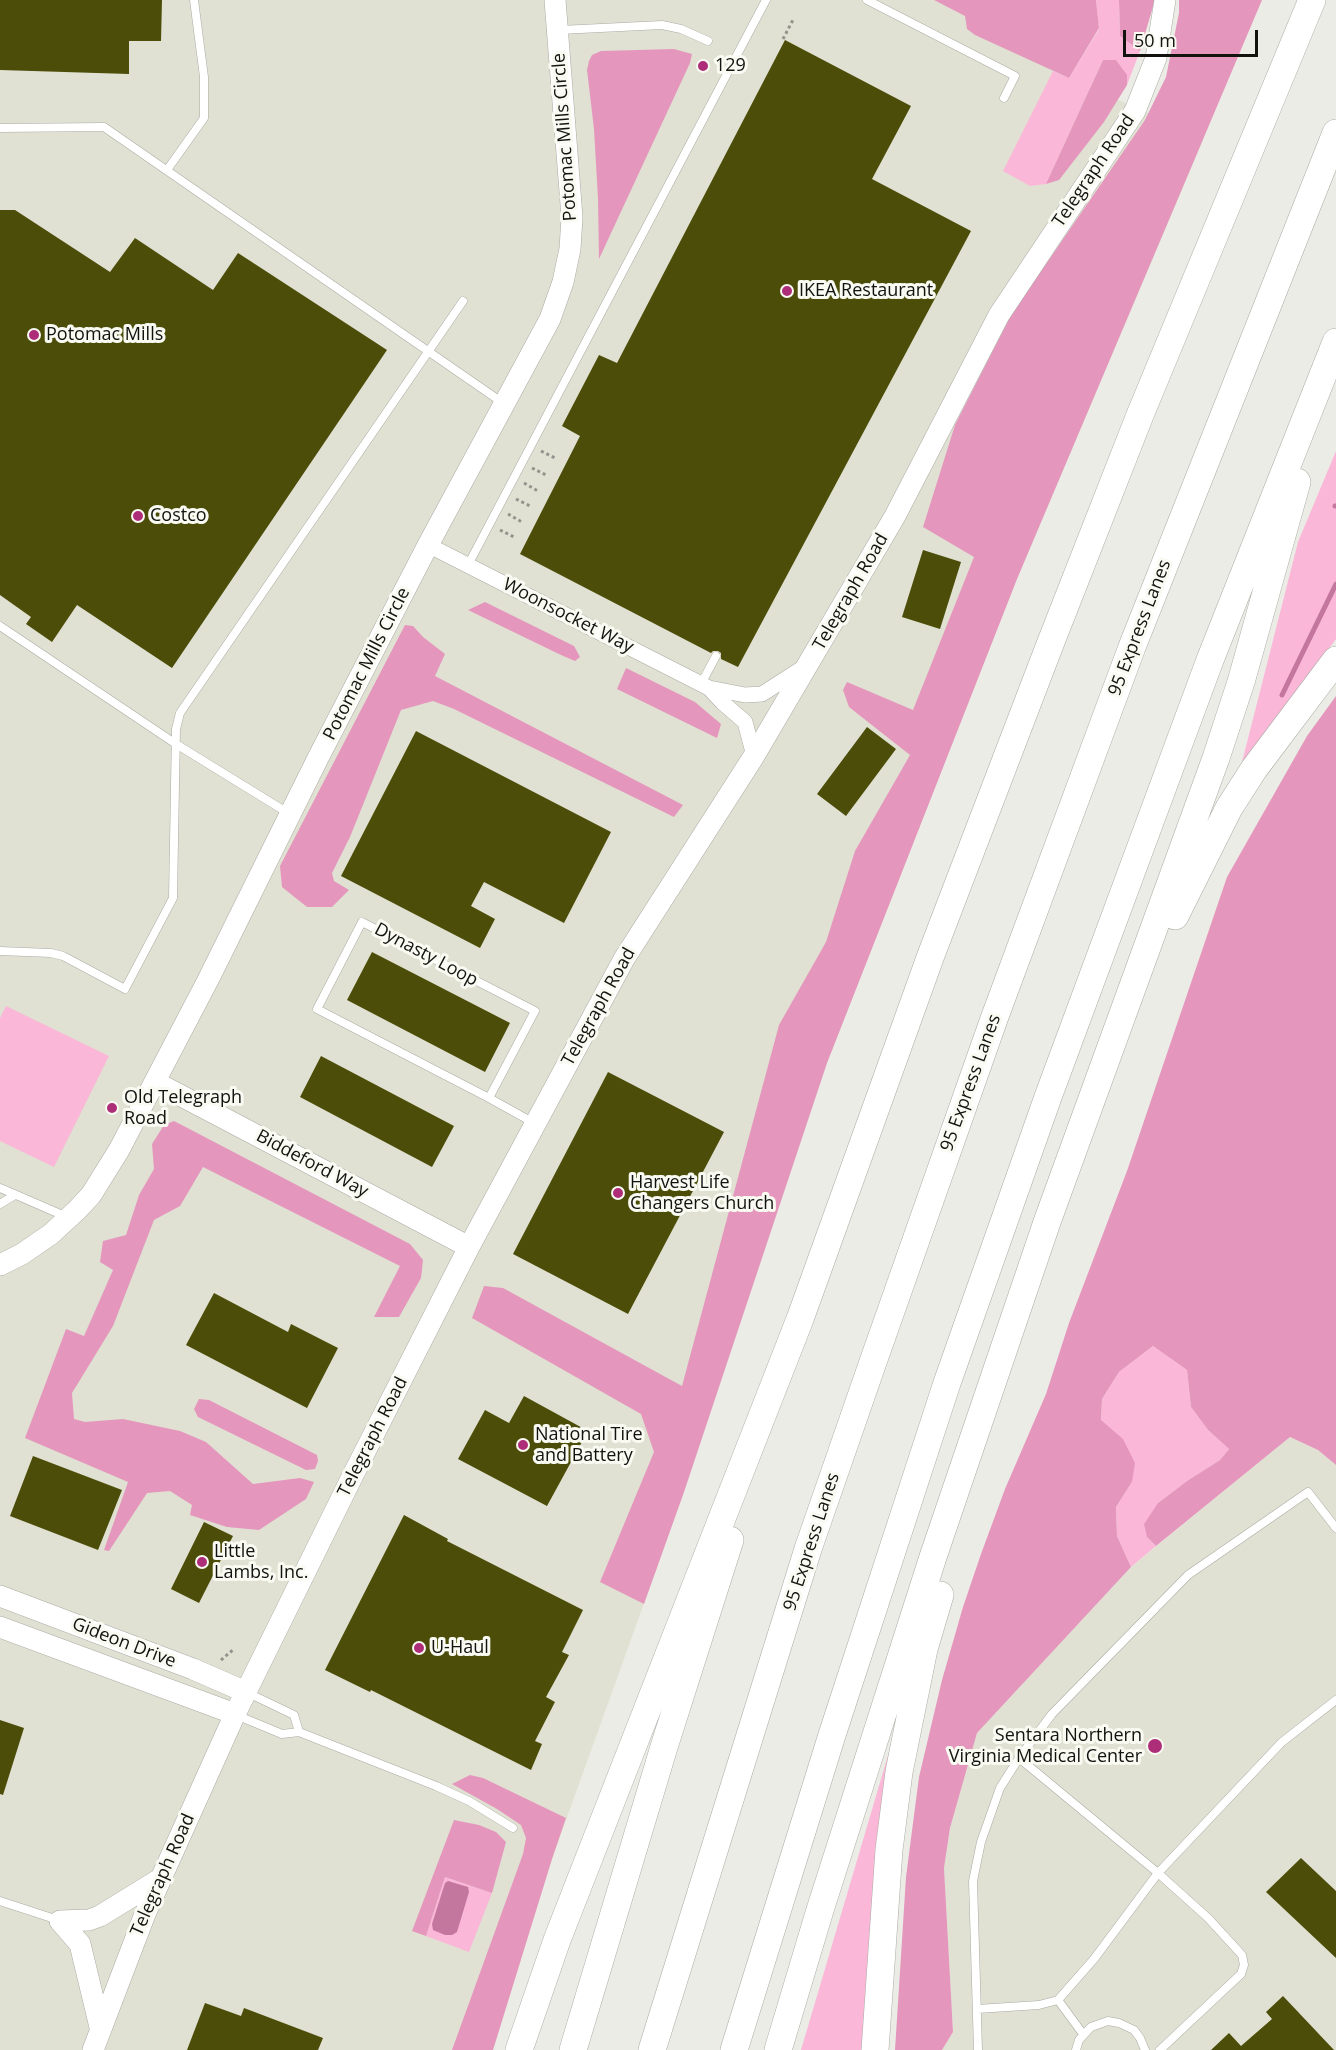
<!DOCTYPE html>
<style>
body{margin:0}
#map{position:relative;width:1336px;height:2050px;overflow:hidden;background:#ebece5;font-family:"Open Sans",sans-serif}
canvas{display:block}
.scale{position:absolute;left:1123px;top:30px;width:135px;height:27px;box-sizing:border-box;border:3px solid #12120f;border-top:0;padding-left:8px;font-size:18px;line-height:21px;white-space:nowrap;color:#12120f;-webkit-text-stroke:4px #f9faf2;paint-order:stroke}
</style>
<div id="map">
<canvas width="1336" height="2050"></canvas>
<div class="scale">50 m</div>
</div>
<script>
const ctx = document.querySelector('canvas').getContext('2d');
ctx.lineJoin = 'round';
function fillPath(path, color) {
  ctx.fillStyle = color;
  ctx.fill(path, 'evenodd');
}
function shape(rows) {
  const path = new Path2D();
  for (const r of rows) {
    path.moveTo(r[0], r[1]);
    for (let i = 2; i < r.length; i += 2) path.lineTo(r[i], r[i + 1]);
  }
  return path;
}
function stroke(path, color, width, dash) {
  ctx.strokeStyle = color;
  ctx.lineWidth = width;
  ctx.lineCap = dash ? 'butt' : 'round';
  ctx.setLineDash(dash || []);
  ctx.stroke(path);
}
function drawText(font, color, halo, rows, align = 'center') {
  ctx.font = font + ' "Open Sans",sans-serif';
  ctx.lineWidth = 6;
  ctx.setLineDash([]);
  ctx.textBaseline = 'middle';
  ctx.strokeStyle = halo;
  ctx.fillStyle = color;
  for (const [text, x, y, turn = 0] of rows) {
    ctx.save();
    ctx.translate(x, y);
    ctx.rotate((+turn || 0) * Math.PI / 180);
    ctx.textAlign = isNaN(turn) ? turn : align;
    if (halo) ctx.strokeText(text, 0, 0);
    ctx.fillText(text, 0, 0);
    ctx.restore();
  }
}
const built = shape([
 [0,0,934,0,966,16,1053,71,1204,138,1017,579,827,1063,684,1492,552,1859,493,2050,0,2050],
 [1290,1437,1318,1450,1336,1465,1336,2050,942,2050,953,2032,944,1868,950,1828,977,1733,1131,1567]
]);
const green = shape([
 [1096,0,1119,0,1120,36,1140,51,1127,85,1126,75,1103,60,1046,184,1030,186,1003,171,1053,71,1069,78,1099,29],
 [1336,451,1336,639,1240,770,1298,542],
 [6,1006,109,1056,54,1167,0,1141,0,1018],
 [1153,1346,1187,1370,1191,1407,1208,1430,1229,1449,1220,1460,1187,1481,1158,1503,1147,1537,1156,1546,1131,1567,1117,1536,1116,1507,1132,1482,1101,1421,1102,1399,1119,1372],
 [889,1752,863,2050,801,2050],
 [445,1877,492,1893,469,1952,426,1936]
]);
const forest = shape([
 [934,0,1096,0,1099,28,1069,78,975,35,967,29,965,16],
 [1119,0,1155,0,1140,51,1120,36],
 [1179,0,1262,0,1017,579,827,1063,684,1492,644,1604,600,1582,654,1452,641,1414,472,1318,484,1286,503,1288,682,1386,779,1025,826,942,855,851,910,755,849,707,843,690,847,682,913,710,974,557,923,527,955,425,1011,315,1145,120,1166,77,1179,13],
 [674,49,692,54,690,63,599,259,598,199,594,129,587,70,589,61,592,55,601,51],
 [1103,60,1116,60,1127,75,1127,85,1104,122,1059,180,1046,184],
 [485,602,574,646,580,657,575,661,561,655,468,610],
 [405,625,413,626,423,637,445,654,435,676,683,805,674,817,454,709,433,701,401,710,350,837,332,873,334,881,349,890,332,907,307,907,282,887,280,866],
 [626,668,695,702,721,724,717,738,617,689],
 [1336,696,1336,1465,1318,1450,1290,1437,1156,1546,1147,1537,1144,1524,1158,1503,1187,1481,1220,1460,1229,1449,1208,1430,1191,1407,1187,1370,1153,1346,1119,1372,1102,1399,1101,1420,1123,1439,1135,1463,1132,1482,1116,1507,1117,1536,1131,1567,977,1733,950,1828,944,1868,953,2032,942,2050,895,2050,906,1877,919,1777,942,1680,963,1607,981,1554,1005,1489,1046,1394,1069,1323,1127,1171,1227,877,1307,736],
 [174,1121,410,1244,423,1260,421,1278,399,1317,374,1317,400,1266,203,1167,180,1206,154,1220,113,1326,72,1393,74,1419,85,1422,123,1419,180,1431,206,1442,253,1484,300,1478,314,1482,306,1499,259,1530,227,1527,190,1515,192,1505,170,1491,147,1493,109,1551,104,1550,128,1482,25,1438,66,1329,84,1336,113,1270,100,1262,103,1241,126,1235,139,1195,154,1169,152,1144,164,1125],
 [199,1399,209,1400,317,1455,318,1461,315,1469,306,1470,198,1417,194,1409],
 [470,1775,483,1778,566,1818,552,1859,493,2050,452,2050,523,1854,526,1838,521,1825,497,1809,452,1784],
 [454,1820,479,1825,496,1832,506,1842,492,1893,445,1877,426,1936,412,1931]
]);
const water = shape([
 [448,1881,468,1887,469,1892,457,1932,452,1935,445,1935,433,1930,432,1924,445,1883]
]);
const stream = shape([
 [1335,506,1336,506],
 [1282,695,1336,584]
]);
const building = shape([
 [0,0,162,0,161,41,129,41,129,74,0,70],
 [785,40,911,106,872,179,971,231,738,667,721,659,721,653,718,651,713,651,711,653,520,554,580,436,562,426,599,355,617,363],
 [0,210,15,210,110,272,135,238,213,290,238,253,387,350,172,668,77,605,52,642,26,624,31,617,0,595],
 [923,550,961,562,940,629,902,617],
 [867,727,896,749,846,816,817,794],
 [416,731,611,832,564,923,484,882,471,906,495,919,480,948,341,876],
 [372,952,510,1023,485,1072,347,1000],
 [321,1056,454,1126,432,1167,300,1097],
 [608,1072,724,1132,628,1314,513,1254],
 [214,1293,288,1332,291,1324,338,1348,307,1408,186,1345],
 [524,1396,588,1431,547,1506,458,1459,485,1410,509,1423],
 [33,1456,122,1490,98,1550,10,1516],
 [404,1515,448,1539,447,1541,583,1610,562,1652,569,1655,546,1697,555,1702,535,1741,542,1744,531,1770,371,1690,370,1692,325,1670],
 [204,1522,233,1536,199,1603,171,1589],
 [0,1720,24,1728,3,1795,0,1794],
 [1301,1858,1336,1891,1336,1958,1266,1892],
 [1283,1996,1334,2050,1211,2050,1229,2033,1241,2046,1272,2019,1266,2012],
 [205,2003,241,2016,244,2008,323,2038,318,2050,187,2050]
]);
const path = shape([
 [783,39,794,18],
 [541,451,555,458],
 [532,468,546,475],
 [524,483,538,491],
 [516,499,530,506],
 [508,514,522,522],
 [500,530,514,537],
 [221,1660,234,1649]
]);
const lane = shape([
 [867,0,1015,76,1004,98],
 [560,30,662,25,681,29,708,41],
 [0,128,104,127,503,403],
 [167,170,204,118,204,77,194,0],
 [468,565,766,0],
 [0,626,176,744,288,813],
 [701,684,716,656],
 [362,922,535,1011,489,1098,317,1009,362,922],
 [0,951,51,953,63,956,125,989,173,898,176,729,180,713,463,301],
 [489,1098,534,1123],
 [0,1188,67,1217],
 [0,1204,15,1195],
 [246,1692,294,1715,299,1732],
 [236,1715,282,1734,299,1732,436,1786,469,1801,513,1828],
 [1019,1758,1158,1873,1208,1918,1242,1955,1244,1965,1241,1974,1160,2050],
 [0,1901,58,1920],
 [1058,2000,1083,2034],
 [977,2009,1039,2005,1058,2000,1094,1959,1158,1873,1282,1742,1336,1700],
 [978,2050,973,1881,981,1842,1000,1788,1019,1758,1052,1714,1188,1575,1308,1492,1336,1528],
 [1076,2050,1079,2040,1091,2027,1108,2021,1119,2023,1134,2030,1140,2038,1145,2050]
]);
const street = shape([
 [428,545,709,688,745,695,762,694,804,667],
 [709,688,722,702,745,722,754,756]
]);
const secondary = shape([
 [155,1082,469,1247],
 [0,1265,22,1254,51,1234,77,1210,91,1195,119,1150,208,980,318,758,428,545,550,319,563,282,570,249,572,217,555,0],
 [0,1596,193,1669,246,1692],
 [0,1627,235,1714],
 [60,1921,80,1944,100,2027],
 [60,1921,89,1920,100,1916,160,1879],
 [93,2050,145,1914,235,1714,352,1477,469,1247,624,959,754,756,895,516,999,315,1135,111,1156,58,1165,0]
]);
const highway = shape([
 [1175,916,1229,808,1254,769,1336,660],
 [519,2050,557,1940,800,1319,931,955,1049,647,1140,415,1312,0],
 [573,2050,664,1747,730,1540],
 [652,2050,808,1549,873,1362,994,1019,1132,647,1336,133],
 [734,2050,832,1735,947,1383,1048,1097,1210,660,1336,342],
 [778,2050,820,1910,933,1557,1047,1222,1216,758,1241,682,1297,482],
 [875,2050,889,1850,899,1772,924,1649,940,1595]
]);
const markers = [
 [703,66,6,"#ae2d79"],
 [787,291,6,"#ae2d79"],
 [34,335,6,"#ae2d79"],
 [138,516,6,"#ae2d79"],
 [112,1108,6,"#ae2d79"],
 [618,1193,6,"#ae2d79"],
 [523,1445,6,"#ae2d79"],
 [202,1562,6,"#ae2d79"],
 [419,1648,6,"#ae2d79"],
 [1155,1746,8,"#ae2d79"]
];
const poiNames = [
 ["129",715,66],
 ["IKEA Restaurant",799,291],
 ["Potomac Mills",46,335],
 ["Costco",150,516],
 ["Old Telegraph",124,1098],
 ["Road",124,1119],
 ["Harvest Life",630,1183],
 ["Changers Church",630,1204],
 ["National Tire",535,1435],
 ["and Battery",535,1456],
 ["Little",214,1552],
 ["Lambs, Inc.",214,1573],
 ["U-Haul",431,1648],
 ["Sentara Northern",1142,1736,"right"],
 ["Virginia Medical Center",1142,1757,"right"]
];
const streetNames = [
 ["Potomac Mills Circle",565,137,-94],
 ["Telegraph Road",1094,171,-56],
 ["Telegraph Road",851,592,-60],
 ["Woonsocket Way",568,616,27],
 ["95 Express Lanes",1140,628,-69],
 ["Potomac Mills Circle",367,664,-63],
 ["Dynasty Loop",426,955,28],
 ["Telegraph Road",599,1007,-61],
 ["95 Express Lanes",971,1083,-70],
 ["Biddeford Way",312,1164,28],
 ["Telegraph Road",373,1437,-63],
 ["95 Express Lanes",812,1542,-72],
 ["Gideon Drive",124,1643,21],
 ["Telegraph Road",163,1875,-66]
];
fillPath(built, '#e0e1d2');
fillPath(green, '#fbb7d8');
fillPath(forest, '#e596bd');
fillPath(water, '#c3779e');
stroke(stream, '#c3779e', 5);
fillPath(building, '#4c4d08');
stroke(lane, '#aaaba4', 9);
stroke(street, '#aaaba4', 16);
stroke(secondary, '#aaaba4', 22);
stroke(highway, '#aaaba4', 28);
stroke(path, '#92938d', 3, [3, 3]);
stroke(lane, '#fff', 8);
stroke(street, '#fff', 15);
stroke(secondary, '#fff', 21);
stroke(highway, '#fff', 27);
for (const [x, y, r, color] of markers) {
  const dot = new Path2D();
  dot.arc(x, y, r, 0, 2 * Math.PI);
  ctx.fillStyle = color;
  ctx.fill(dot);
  stroke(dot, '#f9faf2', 2);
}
drawText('18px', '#12120f', '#f9faf2', poiNames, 'left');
drawText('18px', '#12120f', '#f9faf2', streetNames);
</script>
